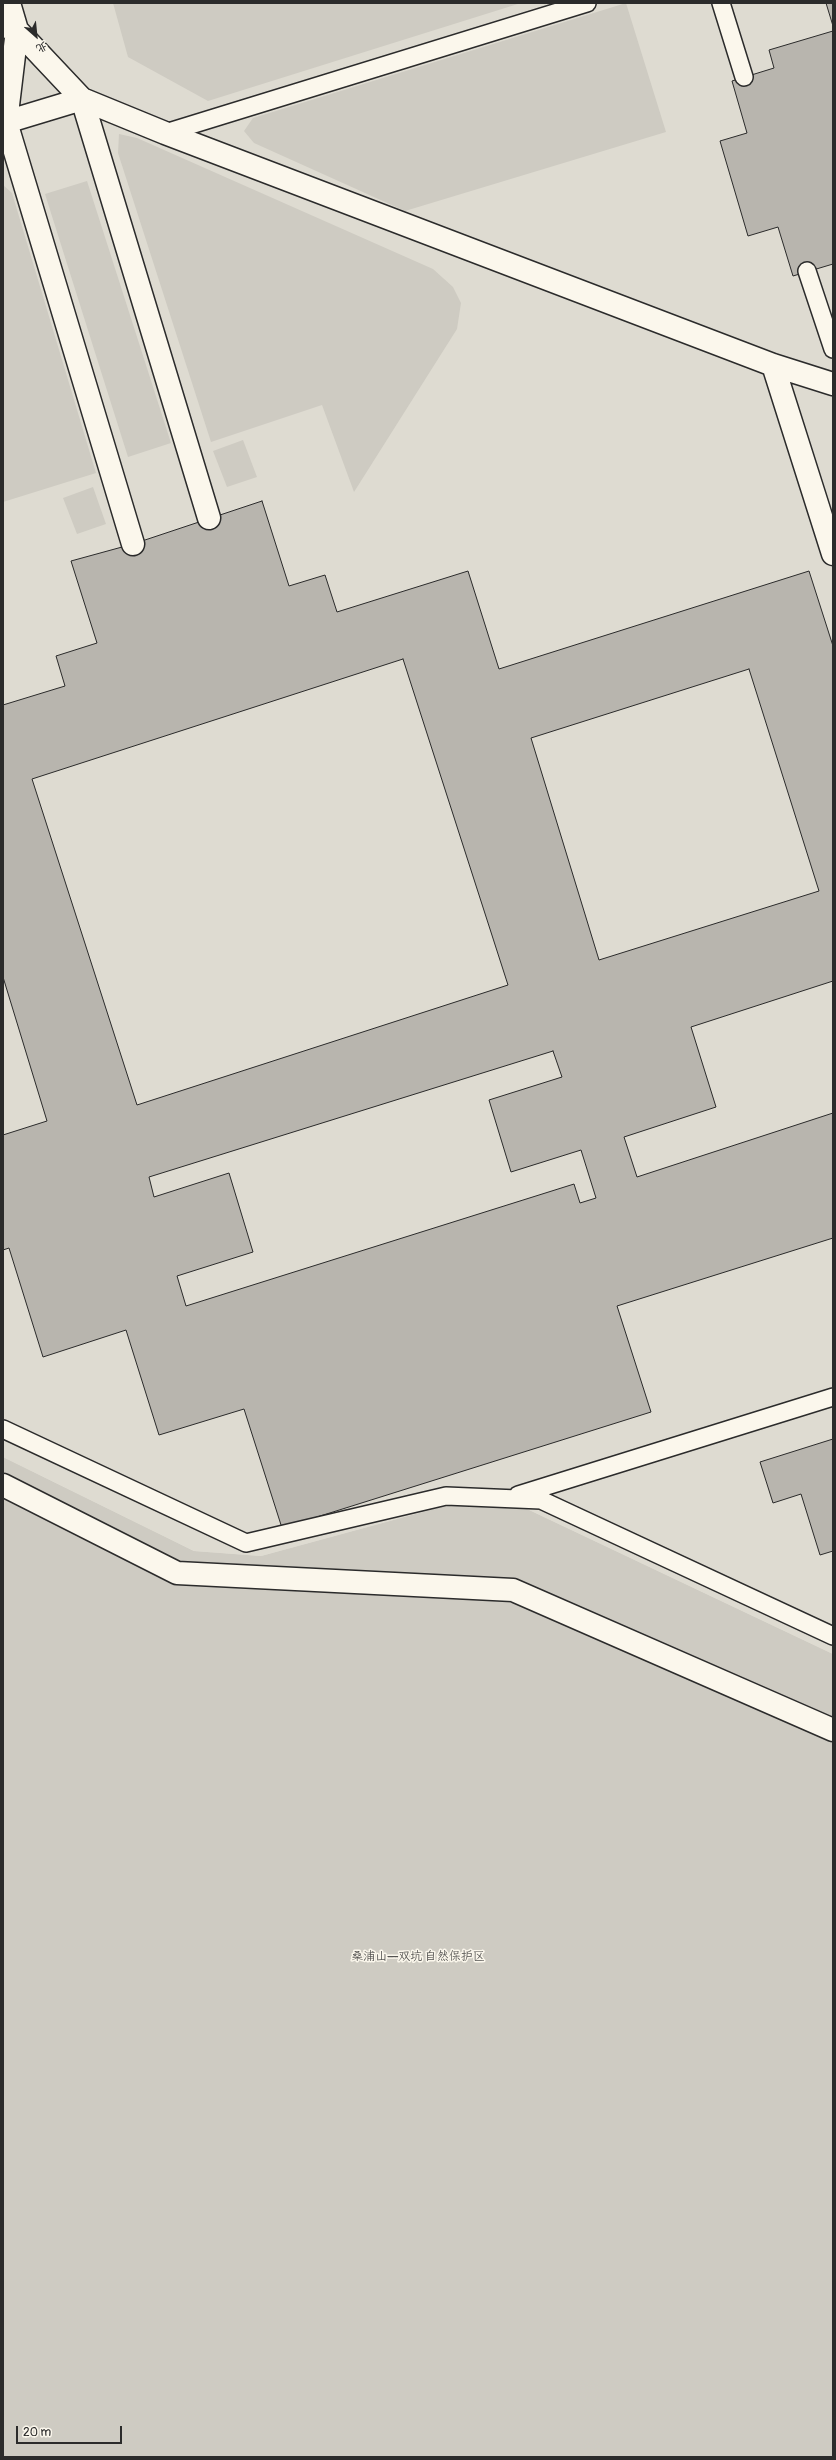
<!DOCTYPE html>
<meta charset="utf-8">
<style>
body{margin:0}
#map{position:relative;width:836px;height:2460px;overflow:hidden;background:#eeebe0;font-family:Pangolin,"LXGW WenKai TC",sans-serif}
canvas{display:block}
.frame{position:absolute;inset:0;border:4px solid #2b2b2b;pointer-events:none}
.north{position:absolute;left:16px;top:16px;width:40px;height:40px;-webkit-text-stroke:3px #fbf7ec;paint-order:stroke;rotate:153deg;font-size:11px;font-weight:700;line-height:16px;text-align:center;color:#2b2b2b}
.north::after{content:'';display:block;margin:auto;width:14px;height:18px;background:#2b2b2b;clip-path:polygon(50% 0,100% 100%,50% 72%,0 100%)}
.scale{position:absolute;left:16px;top:2426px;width:106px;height:18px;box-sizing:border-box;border:2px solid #2b2b2b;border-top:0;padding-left:5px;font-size:12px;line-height:14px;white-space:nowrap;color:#2b2b2b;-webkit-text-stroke:3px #fbf7ec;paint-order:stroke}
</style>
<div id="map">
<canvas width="836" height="2460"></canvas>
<div class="frame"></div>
<div class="north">北</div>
<div class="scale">20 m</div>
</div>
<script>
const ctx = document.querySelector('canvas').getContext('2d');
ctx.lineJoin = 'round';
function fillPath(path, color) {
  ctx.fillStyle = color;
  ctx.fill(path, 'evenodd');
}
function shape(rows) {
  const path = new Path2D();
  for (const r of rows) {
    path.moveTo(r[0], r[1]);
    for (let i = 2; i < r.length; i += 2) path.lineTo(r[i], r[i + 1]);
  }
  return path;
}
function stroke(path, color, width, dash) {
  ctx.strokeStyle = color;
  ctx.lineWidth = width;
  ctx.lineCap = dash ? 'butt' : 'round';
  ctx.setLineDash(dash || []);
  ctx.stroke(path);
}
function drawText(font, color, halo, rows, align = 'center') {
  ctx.font = font + ' Pangolin,"LXGW WenKai TC",sans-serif';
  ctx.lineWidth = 3;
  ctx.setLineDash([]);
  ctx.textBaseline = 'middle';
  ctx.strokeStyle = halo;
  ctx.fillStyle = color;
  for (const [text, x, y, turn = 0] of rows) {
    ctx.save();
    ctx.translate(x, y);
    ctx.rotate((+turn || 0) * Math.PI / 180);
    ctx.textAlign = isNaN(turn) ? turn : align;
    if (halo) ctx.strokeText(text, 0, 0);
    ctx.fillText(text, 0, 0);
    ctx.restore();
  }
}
const built = shape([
 [3,3,833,3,833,1654,506,1499,441,1507,261,1556,194,1551,3,1457]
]);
const green = shape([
 [113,3,521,3,208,101,128,57],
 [626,3,666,132,405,211,254,143,244,131,253,118],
 [119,134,137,138,433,269,453,287,461,303,457,329,354,492,322,405,211,442,118,153],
 [87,181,171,443,128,457,45,194],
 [3,185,12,193,96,473,3,502],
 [243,440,257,477,227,487,213,451],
 [93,487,106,524,77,534,63,498],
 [3,1457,194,1551,261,1556,441,1507,506,1499,833,1654,833,2457,3,2457]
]);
const building = shape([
 [826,3,833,3,833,26,826,3],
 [833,31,833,264,793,276,778,227,748,236,720,141,747,133,732,81,774,68,769,50,833,31],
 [262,501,289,586,325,575,337,612,468,571,499,669,809,571,833,646,833,981,691,1027,716,1107,624,1137,637,1177,833,1113,833,1238,617,1306,651,1412,282,1528,244,1409,159,1435,126,1330,43,1357,9,1248,3,1250,3,1135,47,1121,3,977,3,705,65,686,56,656,97,643,71,561,133,544,262,501],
 [403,659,508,985,137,1105,32,779,403,659],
 [749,669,819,891,599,960,531,738,749,669],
 [553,1051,562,1077,489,1100,511,1172,581,1150,596,1198,580,1203,574,1184,186,1306,177,1276,253,1252,229,1173,154,1197,149,1177,553,1051],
 [833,1439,833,1551,820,1555,801,1494,773,1503,760,1462,833,1439]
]);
const service = shape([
 [721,3,744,77],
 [165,133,587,3],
 [807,271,833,349],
 [3,1429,246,1543,446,1496,541,1500,833,1636],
 [518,1495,833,1397]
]);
const pedestrian = shape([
 [82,99,209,518],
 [6,122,133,544]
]);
const minor = shape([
 [9,3,17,30,82,99],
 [6,122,17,30,7,27],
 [3,127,6,122,82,99,165,133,773,365,833,384],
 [773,365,833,554],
 [3,1485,177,1573,513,1590,833,1730]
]);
const parkNames = [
 ["桑浦山—双坑 自然保护区",418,1957]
];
fillPath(built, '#dedbd1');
fillPath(green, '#cecbc2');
fillPath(building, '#b8b5ae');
stroke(building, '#2b2b2b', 1);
stroke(service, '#2b2b2b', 20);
stroke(pedestrian, '#2b2b2b', 25);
stroke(minor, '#2b2b2b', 25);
stroke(service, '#fbf7ec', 17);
stroke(pedestrian, '#fbf7ec', 22);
stroke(minor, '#fbf7ec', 22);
drawText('12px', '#545351', '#fbf7ec', parkNames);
</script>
